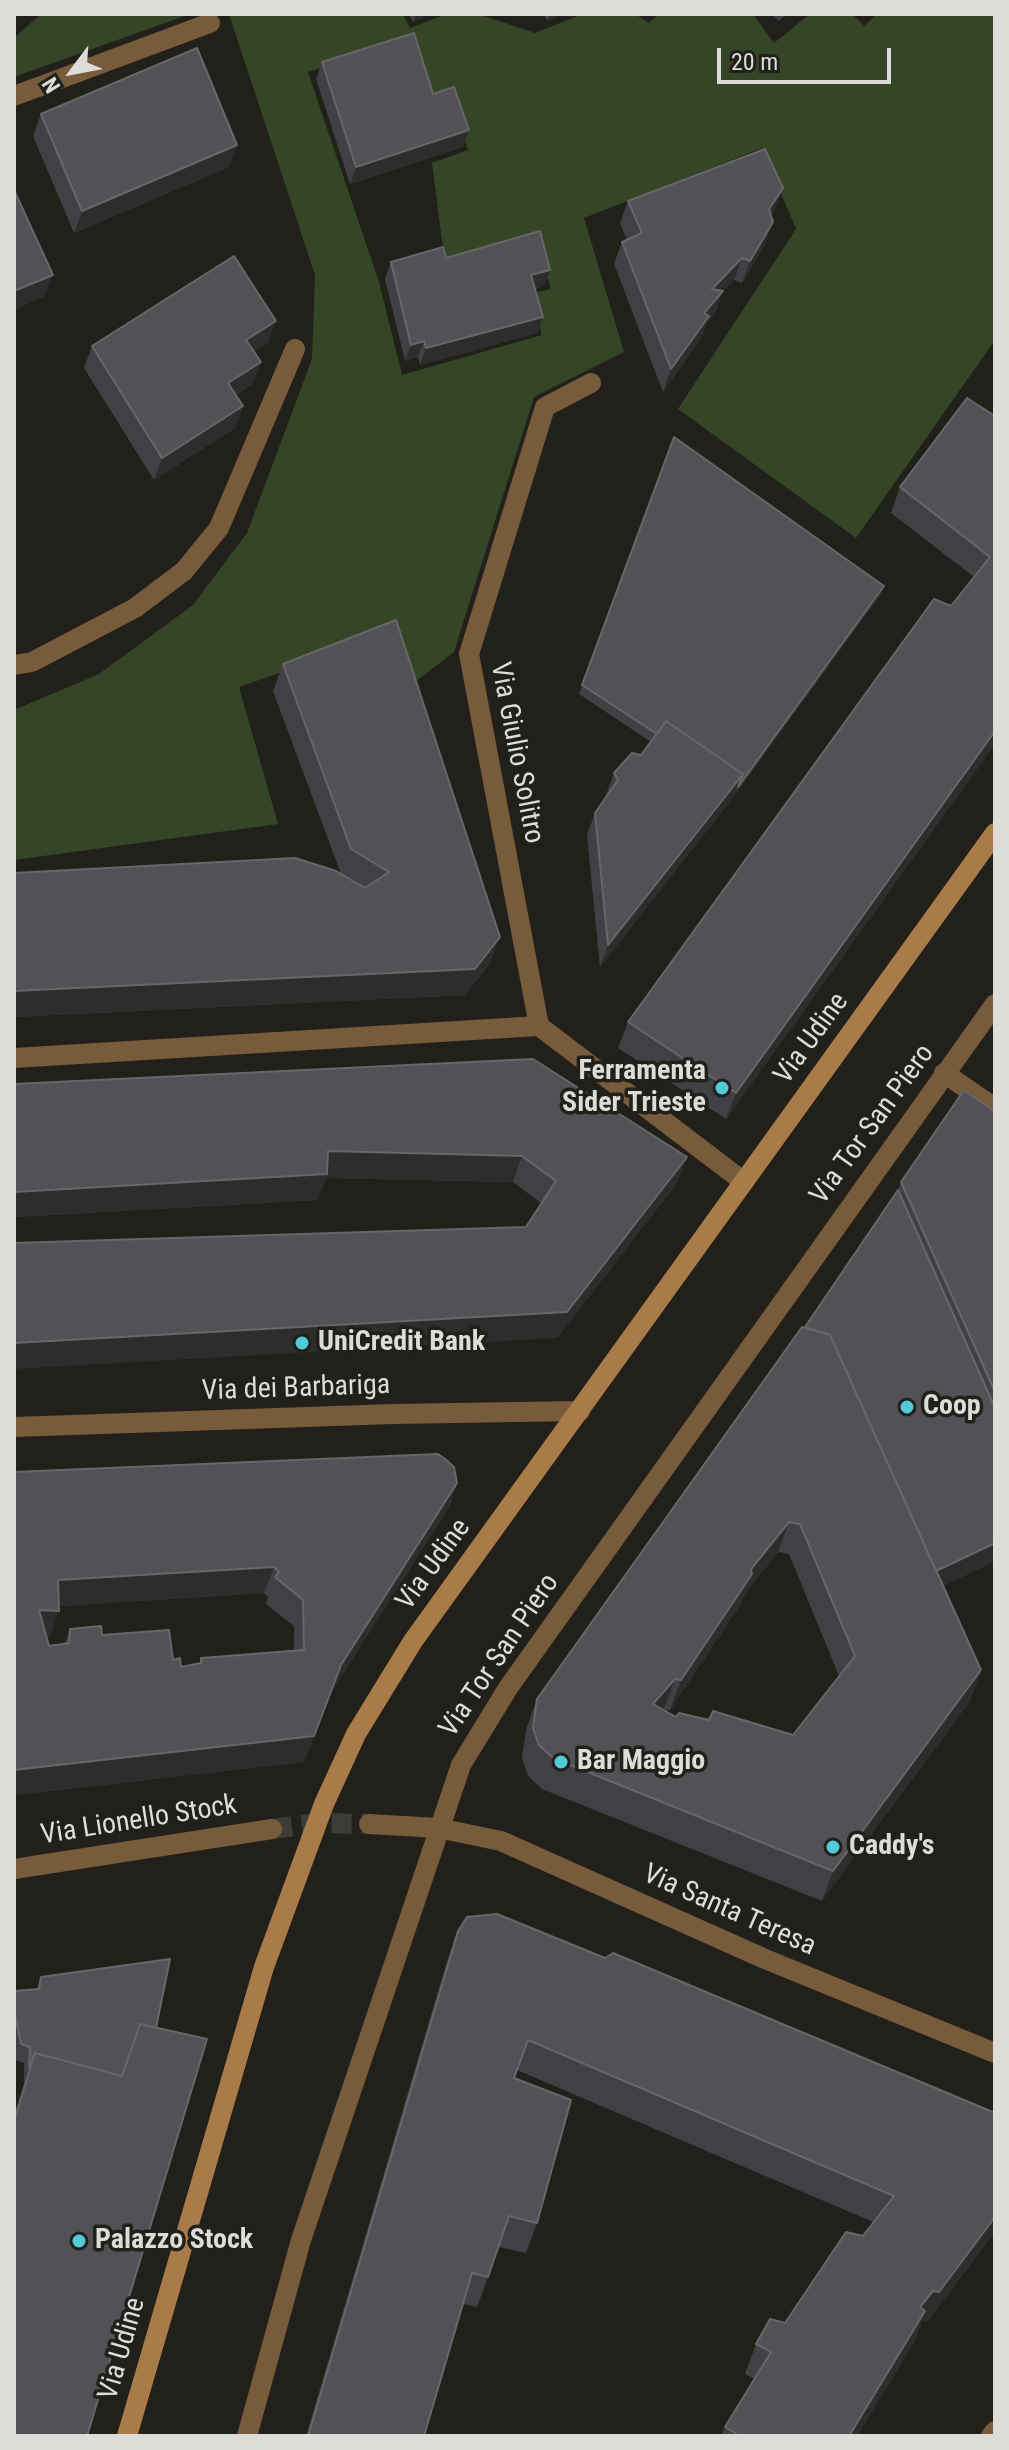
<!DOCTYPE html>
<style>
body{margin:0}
#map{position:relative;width:1009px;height:2450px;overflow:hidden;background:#22201a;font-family:"Roboto Condensed",sans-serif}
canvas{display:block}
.frame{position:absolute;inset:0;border:16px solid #dedcd8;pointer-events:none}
.north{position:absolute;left:32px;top:32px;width:80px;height:80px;-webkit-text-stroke:6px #22201a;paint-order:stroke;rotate:238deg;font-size:22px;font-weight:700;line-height:32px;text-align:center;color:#dedcd8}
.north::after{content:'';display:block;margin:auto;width:28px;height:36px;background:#dedcd8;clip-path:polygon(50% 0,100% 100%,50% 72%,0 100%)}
.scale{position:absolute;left:717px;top:48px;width:174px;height:36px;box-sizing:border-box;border:4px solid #dedcd8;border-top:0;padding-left:10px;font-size:24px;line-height:28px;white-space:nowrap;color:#dedcd8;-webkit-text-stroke:6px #22201a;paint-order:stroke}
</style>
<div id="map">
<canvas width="1009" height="2450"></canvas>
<div class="frame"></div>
<div class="north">N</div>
<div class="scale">20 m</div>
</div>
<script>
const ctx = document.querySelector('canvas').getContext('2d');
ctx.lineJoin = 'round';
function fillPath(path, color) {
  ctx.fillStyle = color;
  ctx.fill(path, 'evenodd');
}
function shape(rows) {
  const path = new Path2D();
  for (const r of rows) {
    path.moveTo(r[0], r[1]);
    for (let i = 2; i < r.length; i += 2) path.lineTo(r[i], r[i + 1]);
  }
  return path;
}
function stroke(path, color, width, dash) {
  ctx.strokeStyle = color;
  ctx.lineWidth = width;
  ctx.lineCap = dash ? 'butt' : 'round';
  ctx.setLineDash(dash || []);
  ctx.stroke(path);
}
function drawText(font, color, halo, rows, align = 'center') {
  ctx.font = font + ' "Roboto Condensed",sans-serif';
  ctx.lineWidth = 7;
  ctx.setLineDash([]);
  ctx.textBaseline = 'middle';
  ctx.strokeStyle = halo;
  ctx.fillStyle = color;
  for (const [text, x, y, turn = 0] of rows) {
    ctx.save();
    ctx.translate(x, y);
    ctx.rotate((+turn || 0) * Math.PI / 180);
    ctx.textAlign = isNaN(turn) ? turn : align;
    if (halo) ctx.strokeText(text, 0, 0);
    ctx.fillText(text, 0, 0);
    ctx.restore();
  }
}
const green = shape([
 [41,14,190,14,14,77,14,38],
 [229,14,403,14,410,28,447,14,478,14,535,33,583,14,635,14,649,23,659,14,753,14,774,43,810,14,852,14,864,26,877,14,995,14,995,340,856,538,678,409,796,229,762,148,584,218,624,352,534,397,454,652,411,685,399,631,239,687,278,824,14,860,14,710,99,674,193,605,247,533,312,359,315,275],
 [407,40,431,104,451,95,468,150,432,163,445,264,536,245,551,289,531,294,542,335,402,375,379,282,308,72]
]);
const tertiaryTunnel = shape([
 [272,1829,319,1823,369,1824]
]);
const minor = shape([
 [14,96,210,23],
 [14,665,32,662,135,608,184,571,219,528,295,349],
 [539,1026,469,654,545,407,591,383],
 [14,1058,539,1026,744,1182],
 [944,1073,995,1108],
 [14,1427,393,1414,580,1411],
 [14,1869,272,1829],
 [247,2436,301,2240,461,1765,508,1688,995,1004],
 [991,2436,995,2431]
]);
const tertiary = shape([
 [369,1824,438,1828,501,1841,765,1959,995,2053]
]);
const secondary = shape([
 [127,2436,264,1967,324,1804,356,1734,413,1641,995,833]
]);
const wall = shape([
 [409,14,429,14,413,22],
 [543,14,561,14,548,21],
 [772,14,786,14,779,21],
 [322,62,433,94,469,130,463,147,350,184,316,79],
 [41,114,229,167,74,233,33,136],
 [628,201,775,210,771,216,765,244,742,283,734,280,722,292,715,313,707,323,701,338,663,392,614,264,622,242,627,240,620,223],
 [446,258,550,270,544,286,535,289,543,317,537,333,420,365,418,357,405,361,385,279,391,262],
 [268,343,254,352,261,362,252,384,236,395,243,406,235,428,154,480,84,368,92,346],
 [995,416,995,744,726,1119,618,1048,628,1022,974,577,891,513,900,487],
 [674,437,881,594,734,796,600,967,587,835,595,813,606,797,606,795,614,773,641,755,651,742,579,694],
 [283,664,490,963,465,995,14,1017,14,873,341,874,273,691],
 [14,1084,687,1157,677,1183,557,1338,526,1227,541,1203,513,1182,326,1178,318,1200,14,1217],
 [995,1112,995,1561,943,1586,981,1670,970,1701,822,1901,542,1789,528,1776,522,1758,526,1730,537,1699,805,1327,898,1190,901,1182],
 [778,1552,789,1554,839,1676,793,1735,709,1720,676,1717,663,1710,670,1710,741,1604,744,1595],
 [14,1472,457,1483,448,1509,332,1691,304,1762,14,1795],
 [264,1593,268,1597,266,1604,294,1626,294,1651,201,1658,199,1664,181,1667,173,1660,102,1635,70,1629,65,1643,49,1646,46,1637,50,1637,59,1606],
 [458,1931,605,1958,995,2113,928,2322,922,2321,921,2323,914,2342,857,2436,721,2436,725,2427,754,2379,745,2374,756,2344,785,2323,873,2222,517,2070,514,2078,537,2223,526,2253,499,2247,477,2307,463,2304,424,2436,306,2436,447,1961],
 [41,1977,156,2028,14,2436,14,2115,24,2084,24,2063,15,2060,14,2057,14,1991,36,1990]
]);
const shadedWall = shape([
 [416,14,429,14,413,22],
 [550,14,561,14,548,21],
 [469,130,463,147,350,184,356,167],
 [237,145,229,167,74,233,82,211],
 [783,188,775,210,761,231,769,209],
 [773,222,765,244,742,283,750,261],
 [742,258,734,280,722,292,715,313,707,323,701,338,663,392,671,369,712,289],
 [550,270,544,286,525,292,531,275],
 [53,275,44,297,14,310,14,291],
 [543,317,537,333,420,365,426,348],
 [276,321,268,343,238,362,246,340],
 [424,341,418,357,405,361,411,345],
 [261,362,252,384,220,405,228,383],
 [243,406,235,428,154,480,162,458],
 [884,586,881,594,734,796,738,787],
 [995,731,995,744,726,1119,736,1093],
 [743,774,734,796,600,967,608,945],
 [500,937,490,963,465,995,14,1017,14,991],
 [328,1151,522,1156,513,1182,326,1178,318,1200,14,1217,14,1192],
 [687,1157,677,1183,557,1338,14,1369,14,1343,567,1312],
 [457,1483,448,1509,332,1691,304,1762,14,1795,14,1770,341,1665],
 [789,1522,778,1552,744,1595,741,1604,670,1710,681,1680,751,1569],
 [995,1543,995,1561,922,1596,930,1574],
 [274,1567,264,1593,49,1607,58,1580],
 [39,1610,59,1611,50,1637,29,1636],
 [981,1670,970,1701,822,1901,833,1871],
 [675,1679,664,1709,642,1734,653,1704],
 [995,2217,995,2232,928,2322,922,2321,921,2323,914,2342,857,2436,849,2436,920,2307]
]);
const building = shape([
 [414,33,433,94,454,87,469,130,356,167,322,62,414,33],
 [197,48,237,145,82,211,41,114,197,48],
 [765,149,783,188,769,209,773,222,750,261,742,258,712,289,723,291,704,313,709,316,671,369,622,242,642,233,628,201,765,149],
 [14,190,53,275,14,291,14,190],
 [540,231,550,270,531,275,543,317,426,348,424,341,411,345,391,262,443,247,446,258,540,231],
 [234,256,276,321,246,340,261,362,228,383,243,406,162,458,92,346,234,256],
 [967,398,995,416,995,731,736,1093,628,1022,934,599,951,606,990,557,900,487,967,398],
 [674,437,884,586,738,787,743,774,666,721,657,734,582,685,674,437],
 [396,620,500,937,475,969,14,991,14,873,295,858,336,871,365,888,389,872,351,849,283,664,396,620],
 [666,721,743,774,608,945,595,813,618,780,614,773,632,753,641,755,666,721],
 [533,1059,687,1157,567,1312,14,1343,14,1243,526,1227,556,1181,522,1156,328,1151,327,1174,14,1192,14,1084,533,1059],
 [964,1090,995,1112,995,1392,901,1182,964,1090],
 [898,1190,995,1408,995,1543,936,1571,830,1335,805,1327,898,1190],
 [802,1327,830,1335,981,1670,833,1871,553,1758,539,1745,533,1728,537,1699,802,1327],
 [789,1522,800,1524,855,1656,793,1735,713,1711,709,1720,679,1713,676,1717,653,1704,675,1679,681,1680,752,1574,751,1569,789,1522],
 [438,1454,445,1459,454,1467,457,1483,341,1665,314,1736,14,1770,14,1472,438,1454],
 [274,1567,279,1572,275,1577,303,1600,304,1650,201,1658,201,1663,181,1667,180,1658,173,1660,169,1630,102,1635,101,1626,70,1629,69,1643,49,1646,39,1610,59,1611,58,1580,274,1567],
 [497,1914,605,1958,613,1953,995,2113,995,2217,939,2292,933,2291,920,2307,925,2311,849,2436,740,2436,725,2427,771,2352,756,2344,770,2319,785,2323,846,2232,863,2236,894,2196,528,2040,514,2078,571,2100,537,2223,509,2216,488,2277,472,2273,424,2436,308,2436,458,1931,467,1917,497,1914],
 [170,1959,156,2028,140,2024,122,2076,35,2053,29,2067,30,2047,21,2044,14,2010,14,1991,39,1989,41,1977,170,1959],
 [140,2024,207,2039,87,2436,14,2436,14,2121,35,2053,122,2076,140,2024]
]);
const markers = [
 [722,1088,8,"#52cbd9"],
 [302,1343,8,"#52cbd9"],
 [907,1407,8,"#52cbd9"],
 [561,1762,8,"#52cbd9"],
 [833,1847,8,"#52cbd9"],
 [79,2241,8,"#52cbd9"]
];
const streetNames = [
 ["Via Giulio Solitro",516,753,79],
 ["Via Udine",812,1039,-54],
 ["Via Tor San Piero",873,1125,-54],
 ["Via dei Barbariga",296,1389,-2],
 ["Via Udine",434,1565,-54],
 ["Via Tor San Piero",500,1656,-56],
 ["Via Lionello Stock",139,1821,-9],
 ["Via Santa Teresa",729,1911,24],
 ["Via Udine",123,2349,-74]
];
const poiNames = [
 ["Ferramenta",706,1072,"right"],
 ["Sider Trieste",706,1104,"right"],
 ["UniCredit Bank",318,1343],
 ["Coop",923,1407],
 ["Bar Maggio",577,1762],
 ["Caddy's",849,1847],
 ["Palazzo Stock",95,2241]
];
fillPath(green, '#354627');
stroke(tertiaryTunnel, '#3e3c36', 20, [20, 10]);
stroke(minor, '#775b3b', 20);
stroke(tertiary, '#775b3b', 20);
stroke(secondary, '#a97b48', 20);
fillPath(wall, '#424045');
fillPath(shadedWall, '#2e2c2d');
fillPath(building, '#535155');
stroke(building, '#686669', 2);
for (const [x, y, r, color] of markers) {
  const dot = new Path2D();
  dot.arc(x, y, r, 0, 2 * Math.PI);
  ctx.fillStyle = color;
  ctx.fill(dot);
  stroke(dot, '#22201a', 3);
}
drawText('28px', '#dedcd8', '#22201a', streetNames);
drawText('bold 28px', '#dedcd8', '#22201a', poiNames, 'left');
</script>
